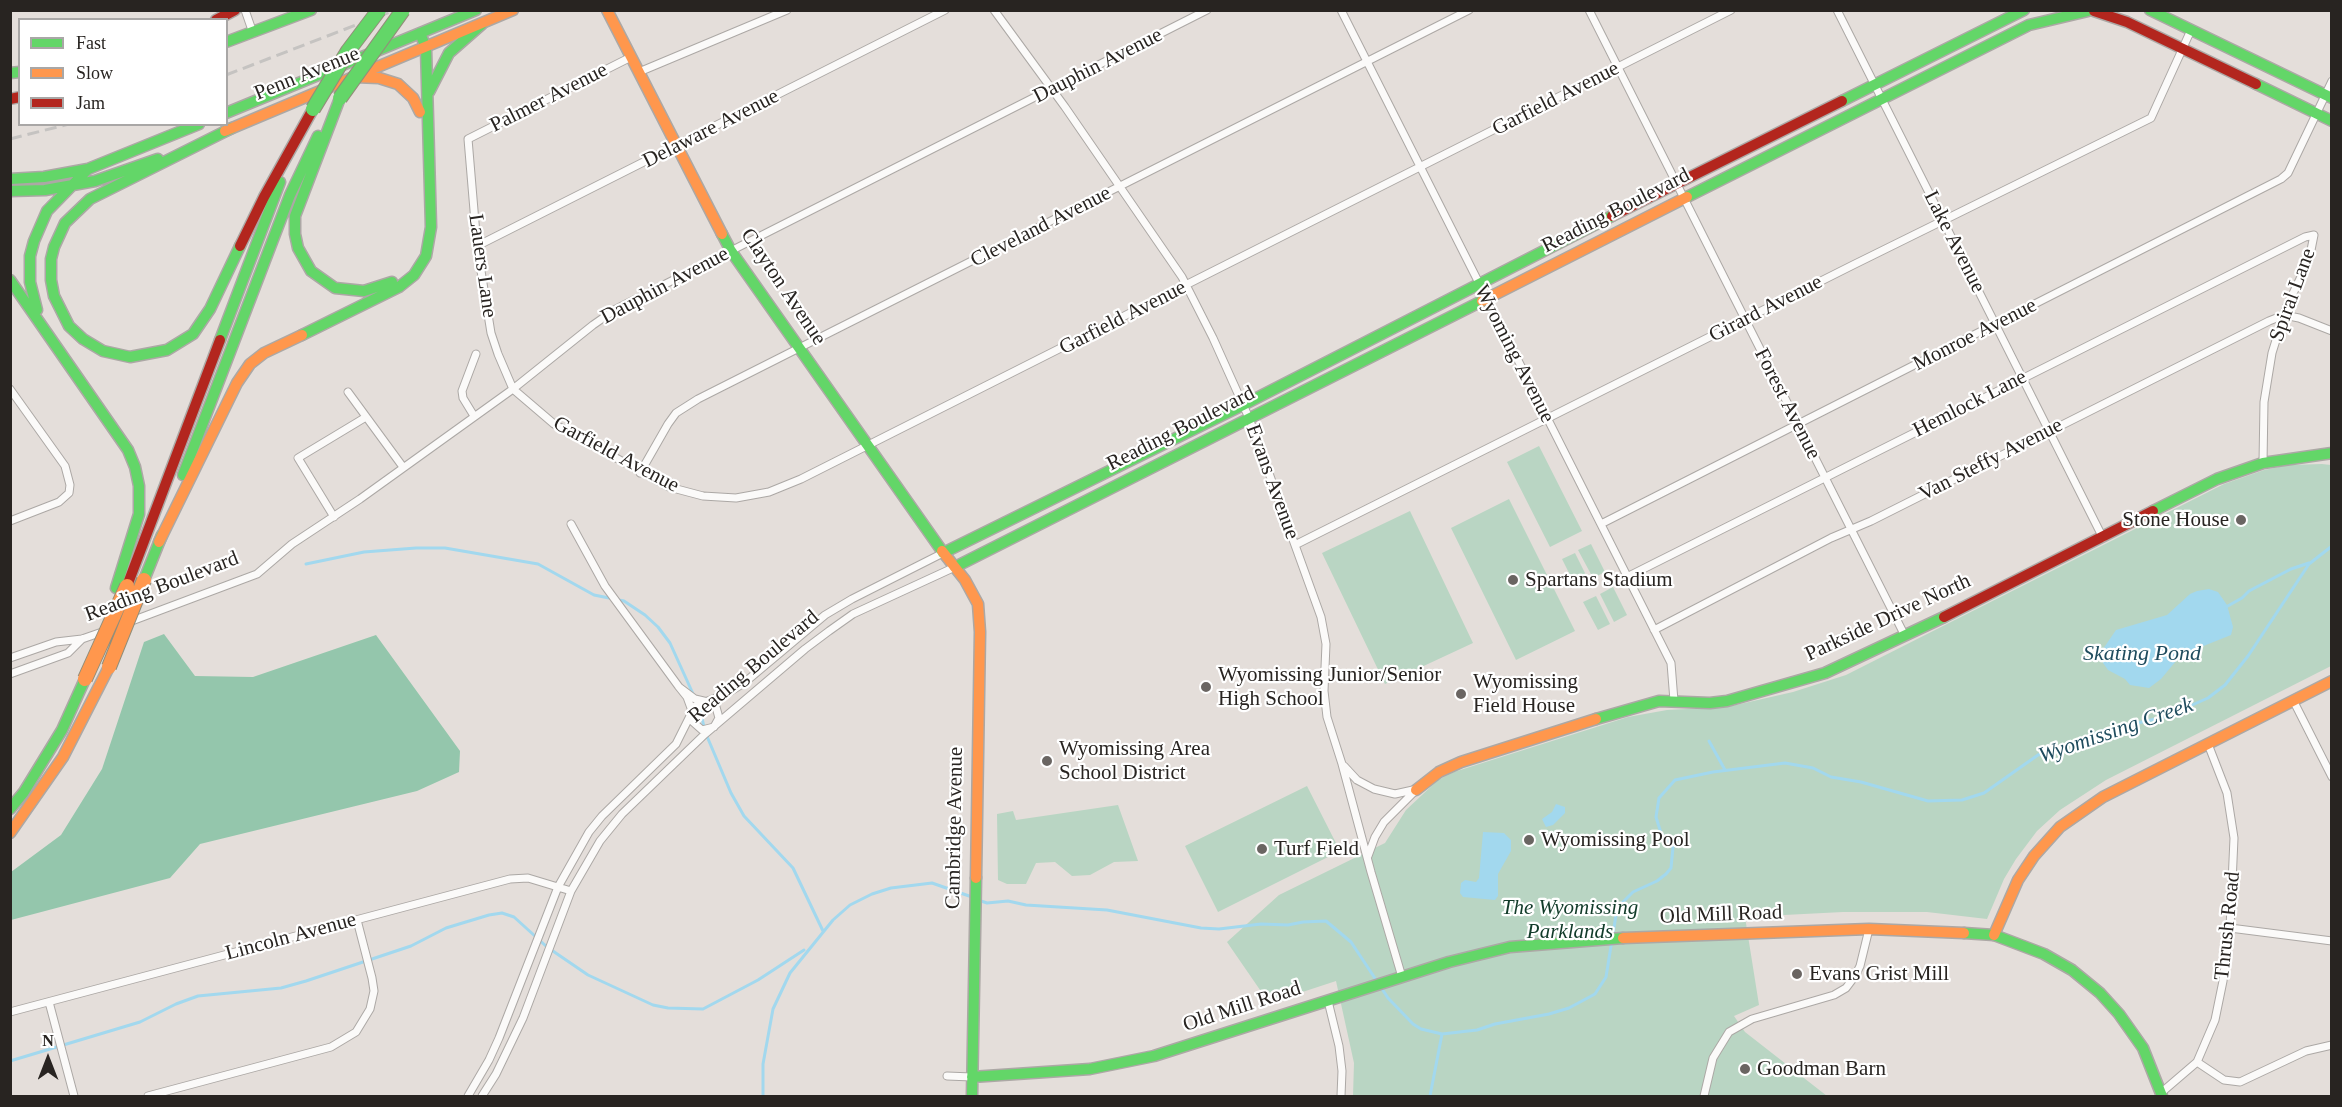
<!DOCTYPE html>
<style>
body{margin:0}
#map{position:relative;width:2342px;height:1107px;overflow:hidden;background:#e4deda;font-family:Georgia,serif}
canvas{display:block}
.frame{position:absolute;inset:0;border:12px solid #282421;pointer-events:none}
.legend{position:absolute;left:18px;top:18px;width:210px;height:108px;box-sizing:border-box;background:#fff;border:2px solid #a9a7a6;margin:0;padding:8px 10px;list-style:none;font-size:18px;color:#282421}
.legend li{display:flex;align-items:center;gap:12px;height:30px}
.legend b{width:30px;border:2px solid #a9a7a6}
.north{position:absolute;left:18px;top:1029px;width:60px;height:60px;-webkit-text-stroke:4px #fff;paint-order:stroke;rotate:0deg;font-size:16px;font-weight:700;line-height:24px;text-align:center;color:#282421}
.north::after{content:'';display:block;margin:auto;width:21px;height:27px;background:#282421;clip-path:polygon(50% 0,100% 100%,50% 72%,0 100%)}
</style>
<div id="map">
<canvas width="2342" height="1107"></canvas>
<div class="frame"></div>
<ul class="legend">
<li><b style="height:8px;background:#63d668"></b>Fast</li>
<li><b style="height:8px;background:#ff974d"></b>Slow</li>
<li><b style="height:8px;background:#b3261e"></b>Jam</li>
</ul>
<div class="north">N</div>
</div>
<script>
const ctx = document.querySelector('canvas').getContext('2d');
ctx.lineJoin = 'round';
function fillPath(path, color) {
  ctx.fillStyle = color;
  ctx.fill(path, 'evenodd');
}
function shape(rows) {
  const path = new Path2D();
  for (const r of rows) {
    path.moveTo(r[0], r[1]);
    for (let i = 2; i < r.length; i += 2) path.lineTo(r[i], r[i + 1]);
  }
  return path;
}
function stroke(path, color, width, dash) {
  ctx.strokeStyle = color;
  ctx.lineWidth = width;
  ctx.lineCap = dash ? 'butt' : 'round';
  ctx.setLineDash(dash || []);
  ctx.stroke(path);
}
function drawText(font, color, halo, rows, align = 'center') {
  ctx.font = font + ' Georgia,serif';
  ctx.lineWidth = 4.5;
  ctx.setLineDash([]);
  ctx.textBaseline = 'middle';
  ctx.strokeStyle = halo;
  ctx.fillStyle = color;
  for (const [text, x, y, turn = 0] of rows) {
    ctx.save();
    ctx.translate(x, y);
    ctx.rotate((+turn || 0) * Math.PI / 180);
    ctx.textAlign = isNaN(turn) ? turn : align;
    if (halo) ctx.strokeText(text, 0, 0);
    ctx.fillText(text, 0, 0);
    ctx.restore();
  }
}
const green = shape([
 [1539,446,1582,531,1550,547,1507,462],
 [2322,464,2331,465,2331,666,2106,780,2060,810,2037,831,2016,859,2004,879,1987,919,1927,912,1843,912,1745,917,1759,1005,1734,1016,1745,1032,1827,1096,1353,1096,1354,1063,1336,981,1269,1003,1227,942,1279,895,1385,843,1406,810,1438,780,1454,772,1628,717,1667,710,1727,707,1793,692,1846,675,2224,484,2264,470,2289,465],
 [1509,499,1575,631,1516,660,1451,528],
 [1410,511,1473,643,1385,684,1322,553],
 [1591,544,1605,572,1593,578,1578,550],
 [1575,553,1589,581,1576,587,1562,559],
 [1613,587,1627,615,1614,622,1600,594],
 [1596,596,1610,624,1598,630,1583,602],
 [1307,786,1340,851,1218,912,1185,846],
 [1118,805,1138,861,1114,862,1090,875,1072,876,1055,862,1036,863,1026,884,1007,884,998,880,997,814,1013,811,1016,820]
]);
const forest = shape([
 [164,634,195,676,253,677,376,635,460,751,459,772,417,791,200,844,170,878,11,920,11,872,61,835,102,769,144,642]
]);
const water = shape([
 [2209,589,2218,592,2227,605,2233,627,2231,635,2181,655,2161,679,2149,688,2130,685,2125,679,2108,670,2103,663,2103,649,2116,630,2167,615,2190,594,2197,591],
 [1556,804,1565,807,1565,813,1553,825,1546,827,1542,819,1552,812],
 [1483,832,1504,833,1511,840,1511,851,1498,874,1498,896,1495,900,1463,897,1460,893,1461,883,1465,880,1476,882,1479,878]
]);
const stream = shape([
 [306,564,364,552,416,548,445,548,538,564,594,595,624,601,645,615,658,627,670,643,694,696],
 [2226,607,2242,598,2249,591,2291,569,2309,563],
 [699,705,704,727],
 [706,734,731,793,744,816,793,868,823,931],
 [1709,741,1725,770],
 [978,900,987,903,1008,901,1026,905,1107,910,1201,928,1219,929,1261,924,1288,925,1303,922,1326,921,1351,942,1388,998,1413,1024,1421,1029,1442,1034,1477,1030,1495,1024,1549,1014,1569,1008,1595,994,1606,977,1616,915,1621,904,1633,892,1657,881,1666,874,1671,868,1673,847,1661,833,1656,817,1659,798,1675,780,1713,772,1785,763,1813,768,1831,777,1861,782,1928,801,1962,800,1984,793,2038,755,2105,730,2165,717,2208,698,2225,685,2248,656,2309,564,2332,546],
 [10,1061,140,1022,176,1004,198,996,281,988,306,981,411,946,446,928,489,915,502,913,514,917,547,947,588,975,653,1005,668,1008,703,1009,758,980,804,950],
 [763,1096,763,1064,773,1009,790,973,833,920,850,905,872,894,891,888,932,883,972,897],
 [1430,1096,1442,1034]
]);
const street = shape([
 [245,10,253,33],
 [994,10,1065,107,1182,277,1213,338,1249,418,1321,617,1326,644,1324,691,1327,717,1342,764,1371,872,1402,977],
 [1341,10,1671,663,1674,701],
 [1589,10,1905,636],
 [1837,10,2103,538],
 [631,57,468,139,477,246,491,333,498,354,513,389,554,424,669,487,703,496,736,498,769,492,801,479,1731,10],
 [639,72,787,10],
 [477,246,945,10],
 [10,389,65,466,70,485,69,493,59,502,10,521],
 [348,392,403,467],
 [474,416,463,398,462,391,476,354],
 [640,473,668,424,676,413,698,399,1469,10],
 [334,517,298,458,366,417],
 [571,524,605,586,679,687,687,697,691,708,693,722,702,730,714,727,719,718,716,707,712,703,695,699,679,687],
 [1601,524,2281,179,2288,173,2332,81],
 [1295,545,1853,265,2151,118,2191,30],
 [1627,577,2305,237,2314,235,2309,260,2286,308,2272,353,2264,402,2263,463],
 [129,622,257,574,292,544,360,499,513,389,593,325,616,309,1207,10],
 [1654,630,1831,538,1871,521,2269,321,2284,315,2299,318,2332,331],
 [10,658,56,642,82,639,105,631],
 [10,674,68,653,82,639],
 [2293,700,2332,777],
 [1344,766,1357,780,1374,789,1395,794,1413,790],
 [1368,856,1375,837,1384,822,1416,790],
 [2230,928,2332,941],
 [1328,1001,1339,1046,1342,1071,1341,1096],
 [49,1002,74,1096],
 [10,1012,510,879,528,878,571,891],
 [2197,1062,2224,1080,2240,1082,2306,1051,2332,1045],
 [947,1076,972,1077],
 [2162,1092,2197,1062,2215,1020,2223,981,2230,928,2234,838,2227,793,2208,744],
 [148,1096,331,1047,356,1032,370,1009,374,991,372,978,357,920],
 [468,1096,489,1060,499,1038,558,887,589,832,602,816,676,744,695,706,726,694,744,683,825,615,852,599,943,553],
 [482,1096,496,1074,523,1018,571,891,600,841,622,814,705,734,805,649,829,631,853,614,955,567],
 [1704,1096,1713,1058,1729,1032,1752,1019,1834,995,1846,988,1855,976,1860,966,1869,929]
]);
const fast = shape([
 [2150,10,2332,98],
 [226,42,311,10],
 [10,73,20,72],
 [2256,84,2332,121],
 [429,92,449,53,482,24],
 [340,98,295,216,295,234,298,248,311,271,335,288,364,291,392,282],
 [1842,101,2024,10],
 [226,113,476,10],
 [232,128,90,199,65,223,54,247,51,259,51,280,54,296,69,326,83,339,103,351,130,357,167,350,193,334,210,309,240,246],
 [10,179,44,177,88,169,199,124],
 [10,191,45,190,95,181,158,159],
 [1687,197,2029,25,2088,11],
 [722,234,731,251,942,551],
 [10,280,128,450,135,467,139,486,139,514,116,588],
 [37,310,30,282,30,256,34,241,47,211,88,169],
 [302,335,399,287,414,275,426,256,431,227,426,48,420,33],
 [220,340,280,182],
 [183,475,290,195,318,136],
 [2153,511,2217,479,2263,463,2332,453],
 [943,553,1243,405,1612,216],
 [955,567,1482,301],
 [144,580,162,535],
 [1596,719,1659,701,1710,703,1727,701,1825,673,1944,617],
 [10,809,24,792,62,730,85,679],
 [1964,933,1994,935,2044,954,2072,970,2100,993,2119,1014,2143,1048,2162,1096],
 [972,1077,1090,1069,1154,1056,1449,962,1510,947,1623,938],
 [972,1096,976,878]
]);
const slow = shape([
 [607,10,722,234],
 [355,77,379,78,398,84,413,98,420,112],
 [225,131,513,10],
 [1482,301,1687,197],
 [159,542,237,383,250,364,264,353,302,335],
 [942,551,965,580,978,604,980,632,976,878],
 [1416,790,1439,772,1461,762,1596,719],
 [10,833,63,757,109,667],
 [1994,935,2018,880,2034,856,2060,827,2103,797,2332,681],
 [1623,938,1869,929,1964,933]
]);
const jam = shape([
 [2094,11,2127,22,2256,84],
 [216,20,235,10],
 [10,99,20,97],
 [1612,216,1842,101],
 [240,246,264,197,313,109],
 [127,586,220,340],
 [1944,617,2153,511]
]);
const rail = shape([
 [226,75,395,10],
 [10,139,69,124]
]);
const fastBridge = shape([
 [340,98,403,10],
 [313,109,348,51,379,10]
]);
const slowBridge = shape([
 [109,667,144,580],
 [85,679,127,586]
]);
const markers = [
 [2241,520,6,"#6a6562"],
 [1513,580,6,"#6a6562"],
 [1206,687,6,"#6a6562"],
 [1461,694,6,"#6a6562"],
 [1047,761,6,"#6a6562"],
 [1529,840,6,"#6a6562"],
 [1262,849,6,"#6a6562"],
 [1797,974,6,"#6a6562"],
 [1745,1069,6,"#6a6562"]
];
const streetNames = [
 ["Dauphin Avenue",1098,66,-27],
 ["Penn Avenue",307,74,-22],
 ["Palmer Avenue",549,98,-27],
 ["Garfield Avenue",1556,99,-27],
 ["Delaware Avenue",711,129,-27],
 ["Reading Boulevard",1616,211,-27],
 ["Cleveland Avenue",1041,227,-27],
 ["Lake Avenue",1954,242,63],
 ["Lauers Lane",482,266,82],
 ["Dauphin Avenue",665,286,-28],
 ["Clayton Avenue",783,287,56],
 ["Spiral Lane",2293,295,-70],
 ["Girard Avenue",1766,309,-27],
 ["Garfield Avenue",1123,318,-27],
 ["Monroe Avenue",1975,335,-27],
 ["Wyoming Avenue",1514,354,63],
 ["Forest Avenue",1787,404,63],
 ["Hemlock Lane",1970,404,-27],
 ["Reading Boulevard",1181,429,-27],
 ["Garfield Avenue",616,455,28],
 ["Van Steffy Avenue",1991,460,-27],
 ["Evans Avenue",1272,482,70],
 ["Reading Boulevard",162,587,-21],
 ["Parkside Drive North",1888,618,-25],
 ["Reading Boulevard",754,667,-40],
 ["Cambridge Avenue",955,828,-89],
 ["Old Mill Road",1721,915,-2],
 ["Thrush Road",2228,926,-84],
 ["Lincoln Avenue",291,937,-15],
 ["Old Mill Road",1242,1007,-18]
];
const poiNames = [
 ["Stone House",2229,520,"right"],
 ["Spartans Stadium",1525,580],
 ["Wyomissing Junior/Senior",1218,675],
 ["High School",1218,699],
 ["Wyomissing",1473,682],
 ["Field House",1473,706],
 ["Wyomissing Area",1059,749],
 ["School District",1059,773],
 ["Wyomissing Pool",1541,840],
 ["Turf Field",1274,849],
 ["Evans Grist Mill",1809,974],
 ["Goodman Barn",1757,1069]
];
const parkNames = [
 ["The Wyomissing",1570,908],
 ["Parklands",1570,932]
];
const waterNames = [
 ["Skating Pond",2142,654],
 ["Wyomissing Creek",2116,731,-19]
];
fillPath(green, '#b9d5c3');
fillPath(forest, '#94c6ac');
fillPath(water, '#a2d8ee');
stroke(stream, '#a2d8ee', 3);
stroke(street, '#aca8a5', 9);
stroke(fast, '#aca8a5', 13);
stroke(slow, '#aca8a5', 13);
stroke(jam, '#aca8a5', 13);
stroke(street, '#fbfaf9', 7);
stroke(fast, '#63d668', 10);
stroke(slow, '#ff974d', 10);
stroke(jam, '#b3261e', 10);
stroke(rail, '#c5c3c1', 3, [12, 6]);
stroke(fastBridge, '#928e7a', 16, []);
stroke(slowBridge, '#928e7a', 16, []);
stroke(fastBridge, '#63d668', 14);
stroke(slowBridge, '#ff974d', 14);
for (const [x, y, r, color] of markers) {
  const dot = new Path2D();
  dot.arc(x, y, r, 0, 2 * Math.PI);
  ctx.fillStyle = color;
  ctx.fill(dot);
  stroke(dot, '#fff', 2);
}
drawText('21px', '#282421', '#fff', streetNames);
drawText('21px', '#282421', '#fff', poiNames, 'left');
drawText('italic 21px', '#113b29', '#fff', parkNames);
drawText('italic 22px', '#1f4c5e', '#fff', waterNames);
</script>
